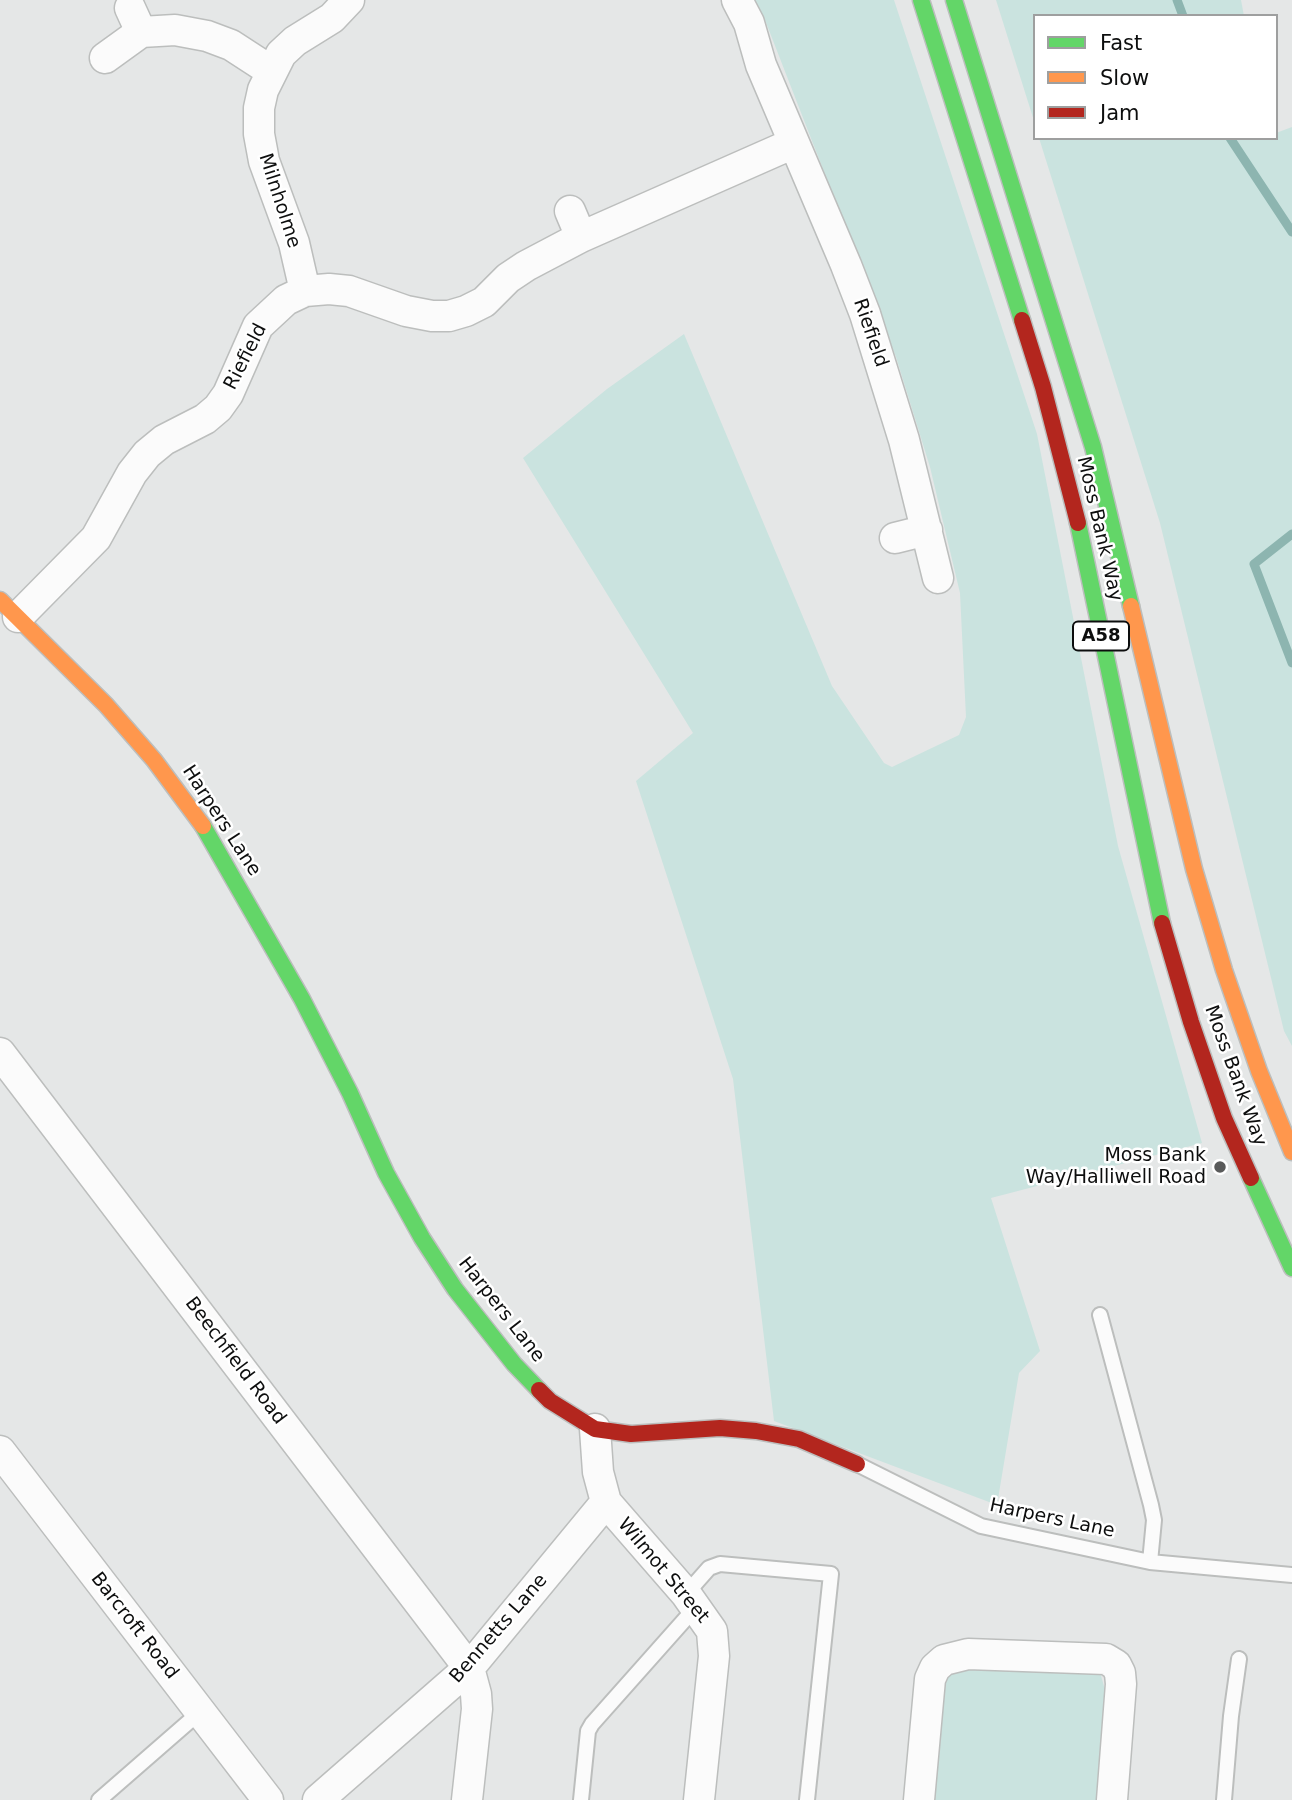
<!DOCTYPE html>
<style>
body{margin:0}
#map{position:relative;width:1292px;height:1800px;overflow:hidden;background:#e5e7e7;font-family:"DejaVu Sans",sans-serif}
canvas{display:block}
.legend{position:absolute;left:1033px;top:14px;width:245px;height:126px;box-sizing:border-box;background:#fff;border:2px solid #9e9f9f;margin:0;padding:9px 12px;list-style:none;font-size:21px;color:#0d0e0e}
.legend li{display:flex;align-items:center;gap:14px;height:35px}
.legend b{width:35px;border:2px solid #9e9f9f}
</style>
<div id="map">
<canvas width="1292" height="1800"></canvas>
<ul class="legend">
<li><b style="height:9px;background:#63d668"></b>Fast</li>
<li><b style="height:9px;background:#ff974d"></b>Slow</li>
<li><b style="height:9px;background:#b3261e"></b>Jam</li>
</ul>
</div>
<script>
const ctx = document.querySelector('canvas').getContext('2d');
ctx.lineJoin = 'round';
function fillPath(path, color) {
  ctx.fillStyle = color;
  ctx.fill(path, 'evenodd');
}
function shape(rows) {
  const path = new Path2D();
  for (const r of rows) {
    path.moveTo(r[0], r[1]);
    for (let i = 2; i < r.length; i += 2) path.lineTo(r[i], r[i + 1]);
  }
  return path;
}
function stroke(path, color, width, dash) {
  ctx.strokeStyle = color;
  ctx.lineWidth = width;
  ctx.lineCap = dash ? 'butt' : 'round';
  ctx.setLineDash(dash || []);
  ctx.stroke(path);
}
function drawText(font, color, halo, rows, align = 'center') {
  ctx.font = font + ' "DejaVu Sans",sans-serif';
  ctx.lineWidth = 5;
  ctx.setLineDash([]);
  ctx.textBaseline = 'middle';
  ctx.strokeStyle = halo;
  ctx.fillStyle = color;
  for (const [text, x, y, turn = 0] of rows) {
    ctx.save();
    ctx.translate(x, y);
    ctx.rotate((+turn || 0) * Math.PI / 180);
    ctx.textAlign = isNaN(turn) ? turn : align;
    if (halo) ctx.strokeText(text, 0, 0);
    ctx.fillText(text, 0, 0);
    ctx.restore();
  }
}
const green = shape([
 [753,0,894,0,1037,434,1118,846,1202,1143,991,1198,1040,1351,1019,1373,997,1505,774,1421,733,1079,636,781,693,733,523,458,607,389,684,334,832,686,884,763,892,767,959,735,966,717,960,593,930,467,896,357,765,20],
 [996,0,1241,0,1244,16,1035,16,1035,124],
 [1292,127,1292,1046,1284,1031,1160,523,1039,138,1276,138,1276,133],
 [959,1662,1100,1672,1105,1690,1098,1800,930,1800,941,1684]
]);
const stream = shape([
 [1177,0,1183,16],
 [1230,138,1292,232],
 [1292,534,1254,564,1292,663]
]);
const lane = shape([
 [1100,1315,1151,1505,1154,1520,1150,1562],
 [859,1465,981,1526,1150,1562,1292,1575],
 [686,1594,709,1568,720,1564,831,1574,807,1800],
 [99,1800,200,1712],
 [581,1800,588,1731,592,1724,696,1607],
 [1224,1800,1231,1716,1239,1659]
]);
const street = shape([
 [737,0,749,23,761,65,846,265,865,314,904,440,938,578],
 [141,32,175,30,207,36,231,45,271,71],
 [105,58,141,32,130,8],
 [570,211,581,237],
 [305,291,294,243,264,161,259,134,259,108,263,90,281,54,295,41,332,18,349,0],
 [895,538,927,530],
 [18,617,96,538,132,473,147,454,164,440,205,419,218,408,228,394,258,326,286,300,305,291,329,289,349,291,406,311,432,316,449,316,466,311,484,302,508,278,526,266,581,237,794,143],
 [0,1053,469,1668,476,1694,477,1709,467,1800],
 [595,1429,598,1472,606,1502,686,1594,712,1631,714,1656,699,1800],
 [0,1451,268,1800],
 [318,1800,469,1668,606,1502],
 [919,1800,930,1679,935,1668,944,1660,968,1654,1106,1659,1116,1665,1120,1673,1121,1684,1112,1800]
]);
const fast = shape([
 [921,0,1022,320],
 [954,0,1093,447,1131,606],
 [1078,523,1162,923],
 [203,826,302,999,350,1093,386,1173,422,1238,455,1289,514,1364,539,1390],
 [1251,1178,1292,1268]
]);
const slow = shape([
 [0,600,106,705,154,760,203,826],
 [1131,606,1194,869,1224,970,1259,1071,1292,1152]
]);
const jam = shape([
 [1022,320,1043,387,1078,523],
 [1162,923,1191,1022,1224,1118,1251,1178],
 [539,1390,550,1401,595,1429,631,1434,720,1428,756,1431,799,1439,857,1464]
]);
const markers = [
 [1220,1167,7,"#595a5a"]
];
const shields = [
 [1101,636,56]
];
const shieldNames = [
 ["A58",1101,636]
];
const streetNames = [
 ["Milnholme",279,201,72],
 ["Riefield",870,333,71],
 ["Riefield",246,357,-63],
 ["Moss Bank Way",1099,529,77],
 ["Harpers Lane",221,821,57],
 ["Moss Bank Way",1235,1076,70],
 ["Harpers Lane",501,1310,52],
 ["Beechfield Road",235,1361,53],
 ["Harpers Lane",1052,1519,12],
 ["Wilmot Street",663,1571,50],
 ["Barcroft Road",134,1626,52],
 ["Bennetts Lane",499,1629,-49]
];
const poiNames = [
 ["Moss Bank",1206,1156],
 ["Way/Halliwell Road",1206,1178]
];
fillPath(green, '#cae3df');
stroke(stream, '#8db5b0', 9);
stroke(lane, '#bcbebd', 18);
stroke(street, '#bcbebd', 33);
stroke(fast, '#bcbebd', 19);
stroke(slow, '#bcbebd', 19);
stroke(jam, '#bcbebd', 19);
stroke(lane, '#fbfbfb', 14);
stroke(street, '#fbfbfb', 30);
stroke(fast, '#63d668', 16);
stroke(slow, '#ff974d', 16);
stroke(jam, '#b3261e', 16);
for (const [x, y, r, color] of markers) {
  const dot = new Path2D();
  dot.arc(x, y, r, 0, 2 * Math.PI);
  ctx.fillStyle = color;
  ctx.fill(dot);
  stroke(dot, '#fff', 2.5);
}
for (const [x, y, w] of shields) {
  const box = new Path2D();
  box.roundRect(x - w / 2, y - 14.5, w, 29, 5);
  ctx.fillStyle = '#fff';
  ctx.fill(box);
  stroke(box, '#0d0e0e', 2);
}
drawText('bold 18px', '#0d0e0e', null, shieldNames);
drawText('19px', '#0d0e0e', '#fff', streetNames);
drawText('19px', '#0d0e0e', '#fff', poiNames, 'right');
</script>
